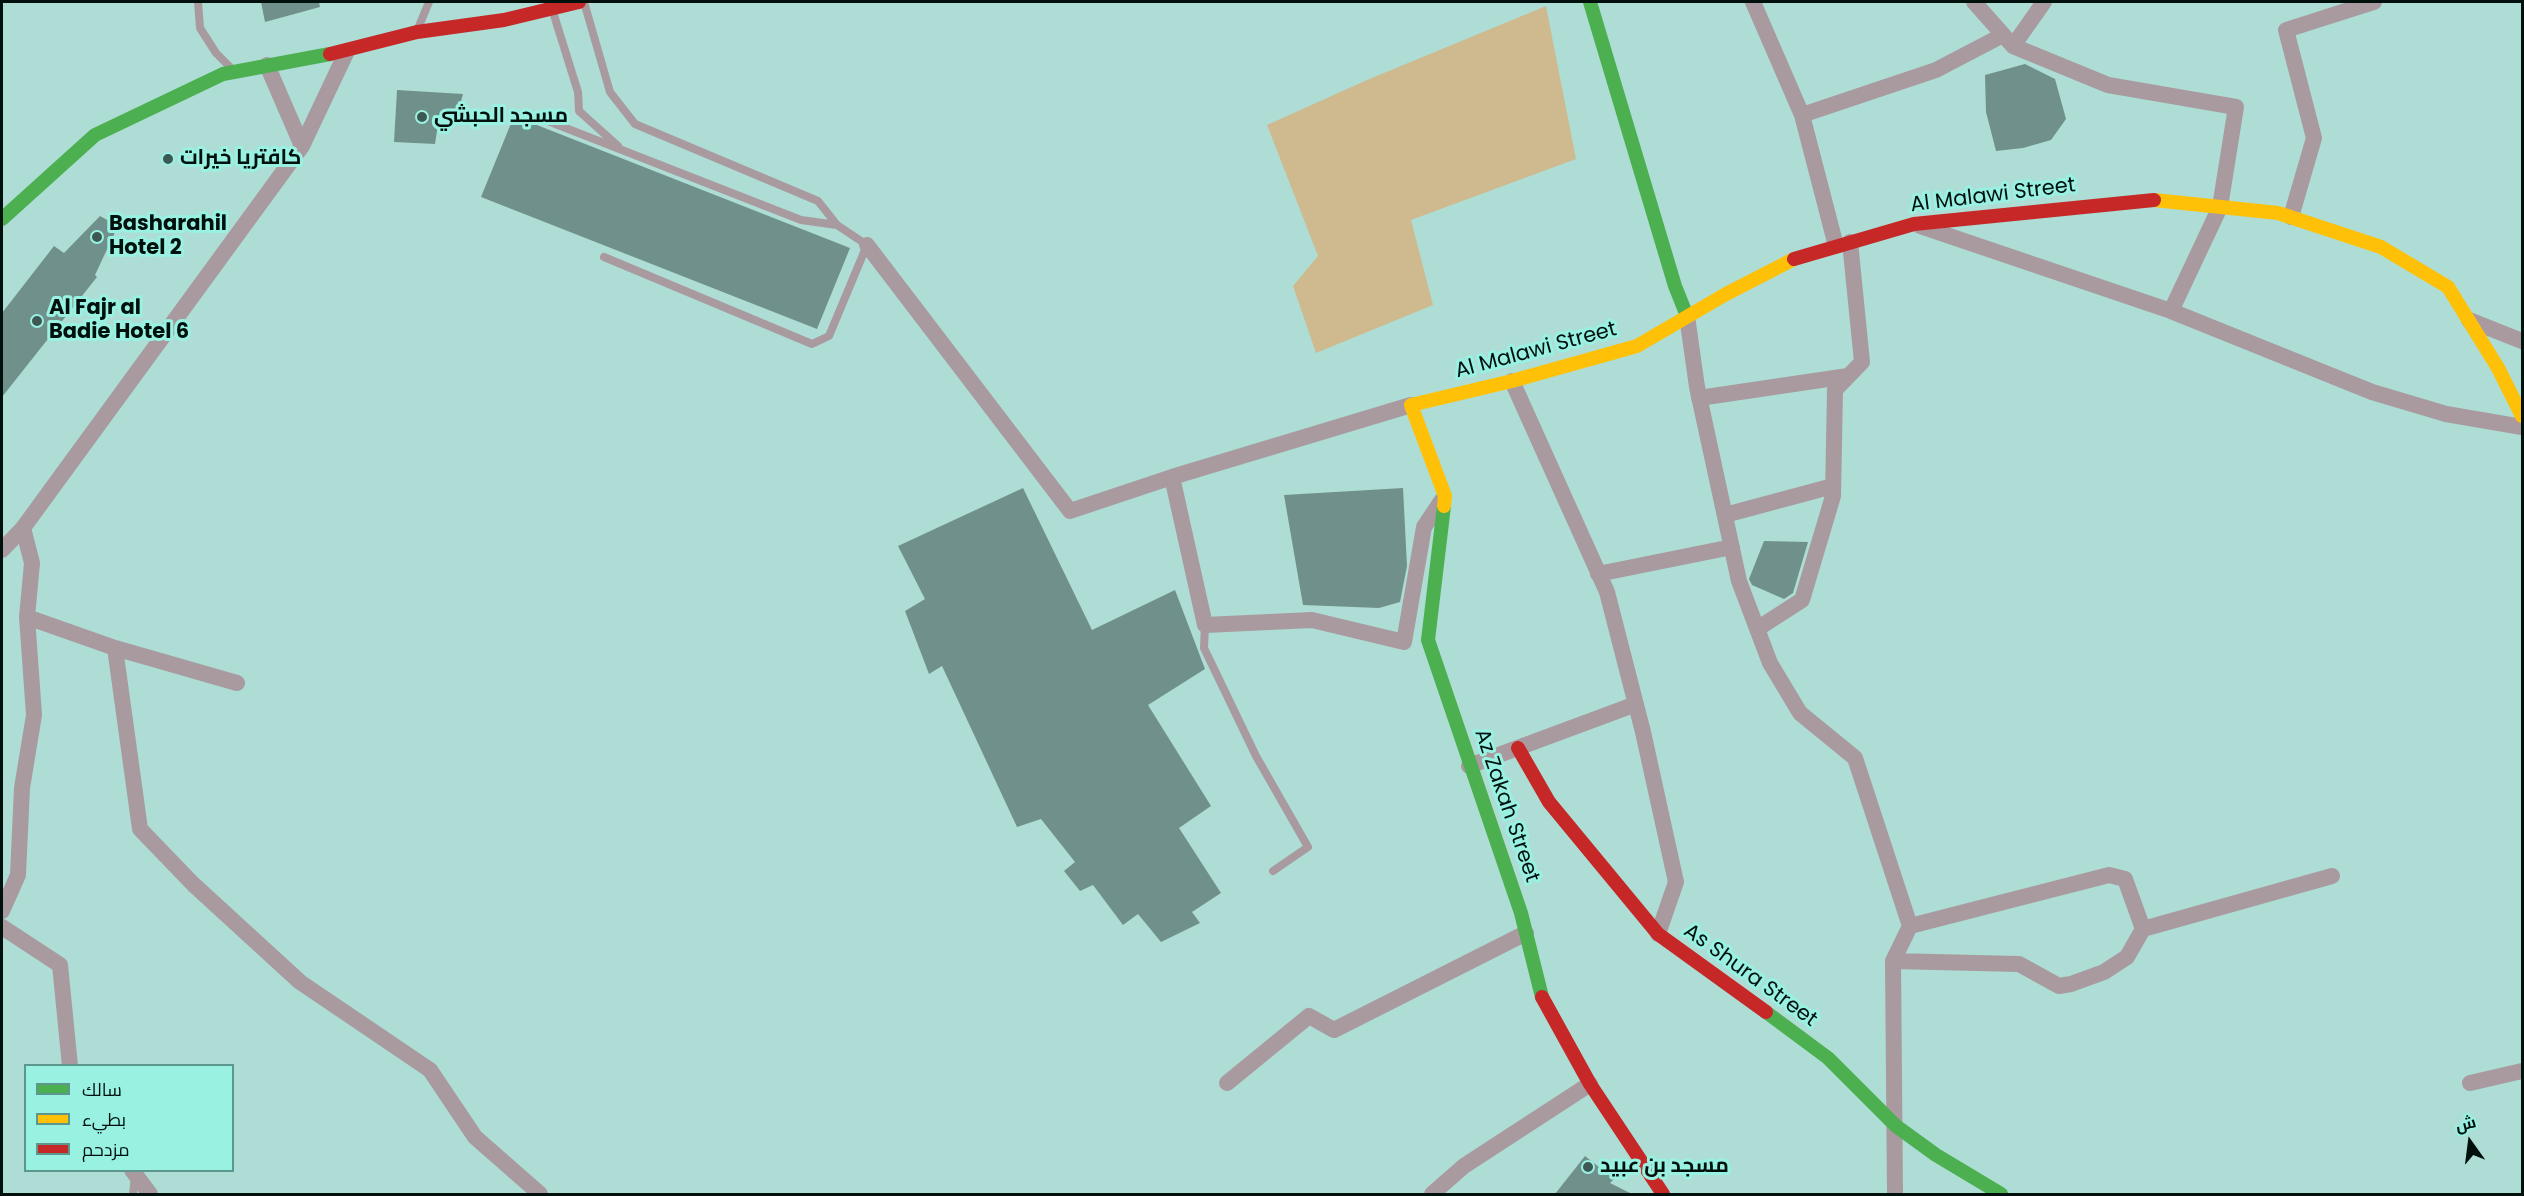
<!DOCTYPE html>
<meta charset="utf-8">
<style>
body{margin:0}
#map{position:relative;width:2524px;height:1196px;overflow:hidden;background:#adddd5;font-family:Poppins,Cairo,sans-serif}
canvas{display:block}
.frame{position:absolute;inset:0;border:3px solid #00110d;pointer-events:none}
.legend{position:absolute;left:24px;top:1064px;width:210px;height:108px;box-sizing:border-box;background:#99f1e2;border:2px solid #5c978d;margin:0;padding:8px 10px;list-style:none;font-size:18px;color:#00110d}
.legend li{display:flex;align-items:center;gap:12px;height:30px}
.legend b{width:30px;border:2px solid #5c978d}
.north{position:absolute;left:2440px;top:1112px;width:60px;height:60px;-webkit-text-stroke:4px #99f1e2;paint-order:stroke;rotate:346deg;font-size:16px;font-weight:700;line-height:24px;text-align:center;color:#00110d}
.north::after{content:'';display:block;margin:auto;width:21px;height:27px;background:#00110d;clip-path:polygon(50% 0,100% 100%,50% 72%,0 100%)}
</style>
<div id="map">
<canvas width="2524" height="1196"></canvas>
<div class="frame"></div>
<ul class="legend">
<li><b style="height:8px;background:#4caf50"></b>سالك</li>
<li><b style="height:8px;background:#ffc107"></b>بطيء</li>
<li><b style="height:8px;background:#c62828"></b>مزدحم</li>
</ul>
<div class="north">ش</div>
</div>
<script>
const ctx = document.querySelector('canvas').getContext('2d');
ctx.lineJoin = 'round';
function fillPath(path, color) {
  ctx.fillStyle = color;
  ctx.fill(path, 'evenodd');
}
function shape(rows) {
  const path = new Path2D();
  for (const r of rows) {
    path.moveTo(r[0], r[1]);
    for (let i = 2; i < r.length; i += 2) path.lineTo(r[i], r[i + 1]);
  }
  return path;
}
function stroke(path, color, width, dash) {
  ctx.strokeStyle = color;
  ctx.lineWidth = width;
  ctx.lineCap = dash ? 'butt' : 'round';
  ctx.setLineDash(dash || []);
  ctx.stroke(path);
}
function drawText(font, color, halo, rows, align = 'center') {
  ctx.font = font + ' Poppins,Cairo,sans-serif';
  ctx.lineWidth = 6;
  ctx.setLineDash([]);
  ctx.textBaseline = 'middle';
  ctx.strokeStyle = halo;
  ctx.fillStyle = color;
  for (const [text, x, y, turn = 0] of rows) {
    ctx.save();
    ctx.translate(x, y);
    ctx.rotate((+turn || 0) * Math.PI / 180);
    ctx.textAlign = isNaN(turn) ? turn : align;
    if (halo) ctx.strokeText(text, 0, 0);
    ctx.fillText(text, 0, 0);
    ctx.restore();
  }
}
const green = shape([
 [1546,6,1576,159,1411,220,1433,305,1316,353,1293,286,1318,256,1267,125,1367,80]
]);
const building = shape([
 [261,2,319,2,320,7,265,22],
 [2025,64,2055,79,2066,119,2051,140,2023,148,1996,151,1986,112,1985,75],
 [397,90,463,94,457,116,439,118,435,144,394,142],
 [514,116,850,248,817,329,481,197],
 [100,216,118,226,95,275,97,277,2,397,2,313,54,246,64,253],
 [1023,488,1092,630,1175,590,1205,669,1148,705,1211,806,1179,828,1221,893,1192,912,1200,923,1161,942,1138,914,1123,925,1093,885,1080,891,1064,871,1075,862,1041,819,1017,827,942,666,929,674,905,611,925,599,898,546],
 [1403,488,1407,566,1400,602,1379,608,1303,605,1284,495],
 [1764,541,1808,542,1793,593,1784,599,1752,585,1749,579],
 [1585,1156,1614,1179,1610,1183,1632,1194,1555,1194]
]);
const lane = shape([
 [198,2,200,28,216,53,231,68],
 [584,2,610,92,635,124,818,201,837,225],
 [553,12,578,92,579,111,618,146],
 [419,26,429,2],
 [535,116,801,220,837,225,867,245,829,336,812,344,604,257],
 [1205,625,1204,648,1256,756,1308,847,1273,871],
 [133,1194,135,1176]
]);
const street = shape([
 [1753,2,1802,115,1836,246],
 [1974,2,2013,46,2108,85,2236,107,2220,207,2171,311],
 [2013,46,2044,2],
 [267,65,302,146],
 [1802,115,1936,70,2003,35],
 [2291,217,2314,138,2286,30,2374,2],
 [1920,226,2171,311,2372,392,2446,414,2522,427],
 [867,245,1070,511,1172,477],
 [1687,316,1697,387,1739,581,1770,663,1800,713,1855,758,1910,926,1893,961,1895,1194],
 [2469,320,2522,341],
 [1512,381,1607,592,1643,732,1676,882,1658,934],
 [1699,398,1848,376],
 [1411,405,1172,477,1205,625,1312,620,1404,642,1424,527,1442,500],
 [1725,515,1833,486],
 [2,550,23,528,302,146,347,51],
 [1598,574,1732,547],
 [27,617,115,648,140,829,193,884,300,982,430,1070,475,1137,540,1194],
 [1757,629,1802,600,1833,496,1835,390,1862,362,1850,242],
 [115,648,237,683],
 [1469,766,1636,704],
 [2,911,18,875,22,788,34,715,27,617,32,563,23,528],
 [1910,926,2109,875,2125,879,2143,929],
 [2,927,60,965,70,1066],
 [1893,961,2019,964,2059,986,2071,984,2104,972,2127,957,2143,929,2332,876],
 [1227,1083,1309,1016,1334,1030,1526,933],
 [2470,1083,2522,1071],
 [132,1170,150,1194],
 [1432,1194,1464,1166,1590,1084]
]);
const fast = shape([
 [1590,2,1675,286,1687,316],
 [2,219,95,135,223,74,330,54],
 [1444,506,1428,640,1521,913,1542,997],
 [1766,1012,1828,1058,1896,1126,1936,1155,2001,1194]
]);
const slow = shape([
 [2154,200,2278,213,2381,247,2448,287,2498,368,2522,416],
 [1444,506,1445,496,1411,405,1512,381,1637,346,1726,294,1794,259]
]);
const jam = shape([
 [330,54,417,32,504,20,579,2],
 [1794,259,1914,224,2154,200],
 [1518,748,1549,802,1658,934,1766,1012],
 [1542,997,1590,1084,1663,1194]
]);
const markers = [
 [422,117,6,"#3d5853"],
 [168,159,6,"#3d5853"],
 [97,237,6,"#3d5853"],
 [37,321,6,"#3d5853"],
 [1588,1167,6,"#3d5853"]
];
const poiNames = [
 ["مسجد الحبشي",434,117],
 ["كافتريا خيرات",180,159],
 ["Basharahil",109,225],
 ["Hotel 2",109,249],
 ["Al Fajr al",49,309],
 ["Badie Hotel 6",49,333],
 ["مسجد بن عبيد",1600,1167]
];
const streetNames = [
 ["Al Malawi Street",1993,196,-7],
 ["Al Malawi Street",1536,351,-15],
 ["Az Zakah Street",1506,806,71],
 ["As Shura Street",1750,976,36]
];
fillPath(green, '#cfba8f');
fillPath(building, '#70918b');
stroke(lane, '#a99a9f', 8);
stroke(street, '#a99a9f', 16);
stroke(fast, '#4caf50', 14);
stroke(slow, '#ffc107', 14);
stroke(jam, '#c62828', 14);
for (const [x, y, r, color] of markers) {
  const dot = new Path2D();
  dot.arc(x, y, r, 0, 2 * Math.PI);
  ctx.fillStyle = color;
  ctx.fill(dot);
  stroke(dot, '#99f1e2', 2);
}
drawText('bold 21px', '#00110d', '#99f1e2', poiNames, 'left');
drawText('21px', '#00110d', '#99f1e2', streetNames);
</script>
